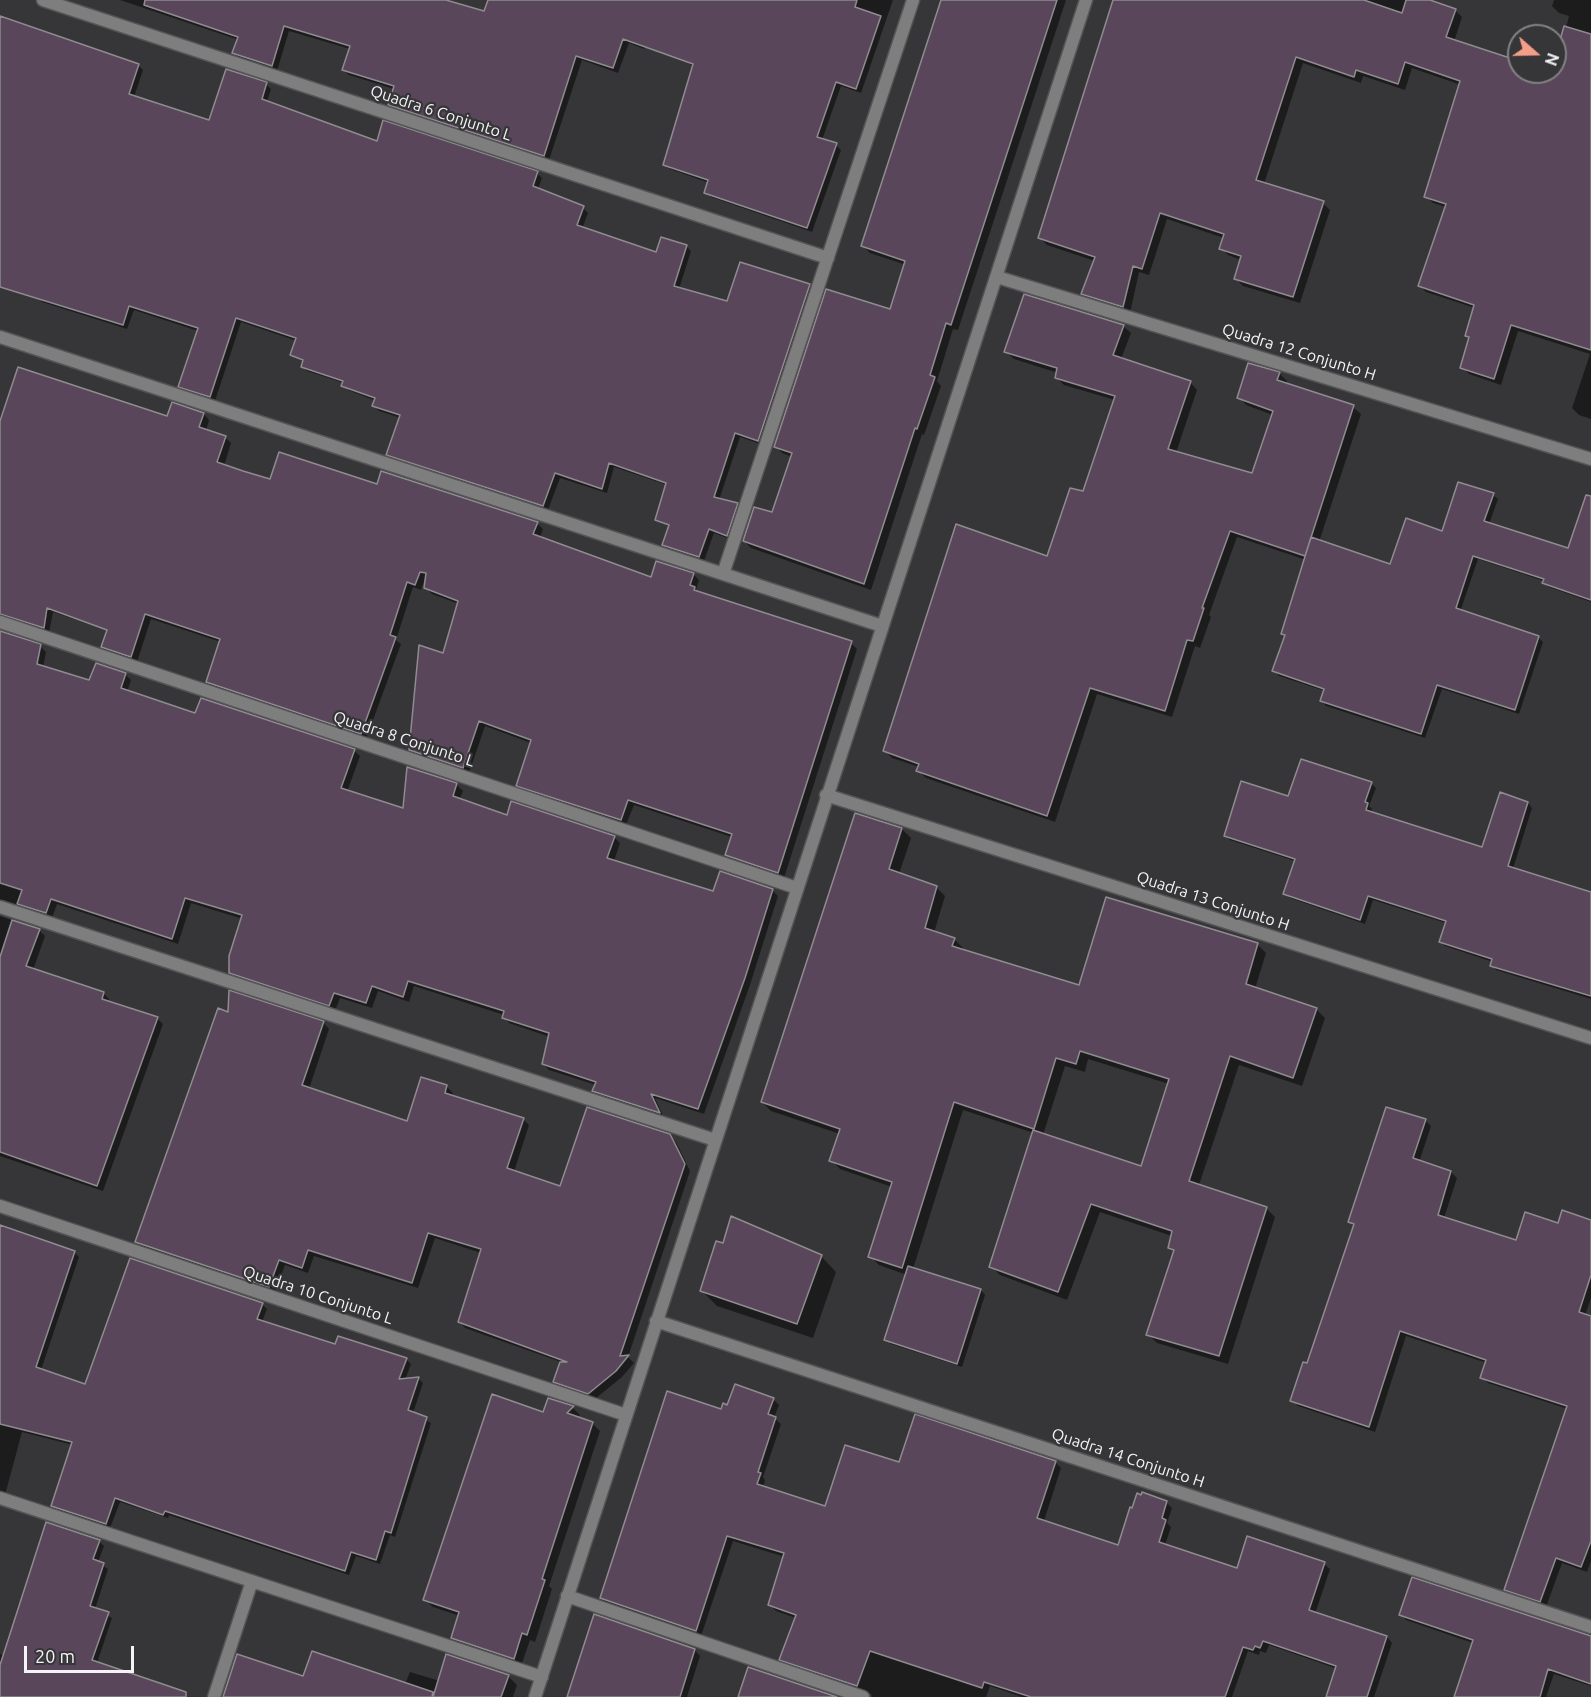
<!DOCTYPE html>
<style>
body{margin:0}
#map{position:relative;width:1591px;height:1697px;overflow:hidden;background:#363538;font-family:Ubuntu,sans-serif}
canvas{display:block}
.north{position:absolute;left:1507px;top:24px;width:60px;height:60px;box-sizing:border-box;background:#363538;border:2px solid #828184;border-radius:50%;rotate:110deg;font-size:16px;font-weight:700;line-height:24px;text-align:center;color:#f4f4f6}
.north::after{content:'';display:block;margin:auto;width:21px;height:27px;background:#f49e89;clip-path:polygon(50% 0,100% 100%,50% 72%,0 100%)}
.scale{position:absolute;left:24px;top:1646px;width:110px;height:27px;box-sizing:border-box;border:3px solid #f4f4f6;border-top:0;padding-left:8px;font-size:18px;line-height:21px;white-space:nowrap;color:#f4f4f6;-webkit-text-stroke:4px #363538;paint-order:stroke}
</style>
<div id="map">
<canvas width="1591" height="1697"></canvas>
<div class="north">N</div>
<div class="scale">20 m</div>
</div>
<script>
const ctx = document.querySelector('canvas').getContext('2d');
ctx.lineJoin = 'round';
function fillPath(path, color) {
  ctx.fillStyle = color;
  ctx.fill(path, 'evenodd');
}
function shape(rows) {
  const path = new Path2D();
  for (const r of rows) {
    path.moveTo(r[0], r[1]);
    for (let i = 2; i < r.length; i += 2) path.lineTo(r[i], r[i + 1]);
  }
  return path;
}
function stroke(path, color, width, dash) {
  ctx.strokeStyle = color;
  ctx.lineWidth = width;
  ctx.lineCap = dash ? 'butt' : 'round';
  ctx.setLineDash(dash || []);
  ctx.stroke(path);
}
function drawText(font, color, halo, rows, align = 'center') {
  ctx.font = font + ' Ubuntu,sans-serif';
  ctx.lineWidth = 4.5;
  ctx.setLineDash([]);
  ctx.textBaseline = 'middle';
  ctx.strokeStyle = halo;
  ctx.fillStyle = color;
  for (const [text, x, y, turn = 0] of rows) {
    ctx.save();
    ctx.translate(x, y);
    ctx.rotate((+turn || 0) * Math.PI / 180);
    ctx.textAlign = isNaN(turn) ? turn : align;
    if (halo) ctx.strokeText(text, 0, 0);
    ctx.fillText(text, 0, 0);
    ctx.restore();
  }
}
const shadow = shape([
 [120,0,441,0,485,13,489,0,660,0,644,49,629,43,618,73,582,60,549,160,395,110,390,104,394,89,349,75,343,70,350,49,289,31,277,71,239,58,234,53,239,40],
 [706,0,893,0,861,93,841,86,822,140,836,145,841,150,812,232,711,197,706,192,709,183,670,169,665,164,694,67,684,60],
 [942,0,1066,0,958,330,953,329,937,381,941,386,924,435,922,434,871,590,751,548,744,541,773,514,792,457,782,453,776,446,891,311,906,265,870,253,863,246],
 [1114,0,1425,0,1455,10,1462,17,1454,42,1519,63,1519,72,1555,72,1569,16,1559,13,1552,6,1554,0,1591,0,1591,419,1579,415,1572,408,1590,354,1518,331,1501,385,1469,374,1462,367,1470,339,1467,336,1475,308,1426,292,1419,285,1446,207,1433,203,1426,196,1461,85,1412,68,1405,90,1363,76,1361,83,1303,63,1264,184,1323,203,1330,210,1300,303,1243,286,1236,279,1241,260,1228,255,1221,248,1224,238,1167,219,1149,275,1139,272,1130,313,1090,301,1083,294,1095,261,1047,245,1040,238],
 [0,18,138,65,143,70,134,97,210,122,266,84,271,89,267,102,378,143,537,173,542,178,538,189,583,208,588,213,582,229,657,254,686,246,691,251,679,289,728,303,809,285,814,290,763,445,740,437,719,500,737,504,742,509,732,540,714,533,704,561,669,550,664,545,670,527,656,519,667,485,614,467,607,493,560,478,548,510,393,460,388,455,401,418,379,411,374,406,376,401,348,390,344,383,307,371,302,366,304,362,292,355,297,341,241,322,215,401,185,391,180,386,198,331,134,310,127,329,42,302,37,297,0,193],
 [1123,326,1131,333,1121,359,1190,382,1197,390,1176,453,1253,475,1273,415,1246,405,1239,397,1249,365,1280,374,1287,381,1286,385,1353,407,1361,414,1319,542,1391,566,1443,533,1493,495,1498,499,1489,524,1569,550,1591,514,1591,602,1549,587,1544,581,1478,559,1460,612,1538,637,1543,642,1519,714,1442,689,1425,738,1326,706,1321,701,1325,691,1279,676,1274,671,1286,637,1282,633,1306,560,1237,537,1209,615,1211,617,1200,648,1195,646,1172,717,1097,694,1055,822,926,778,918,771,919,767,892,758,884,750,1048,558,1084,493,1115,400,1064,385,1056,377,1058,373,1014,359,1006,352],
 [204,414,209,420,206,431,225,437,231,443,224,466,271,481,378,486,537,523,543,529,540,537,652,578,693,574,699,580,696,590,700,594,851,643,857,649,784,878,732,861,727,855,732,837,634,805,626,825,524,791,518,785,531,743,485,726,469,773,416,755,410,749,459,604,432,594,426,588,426,575,421,590,413,587,396,640,401,644,366,739,214,688,208,682,221,642,151,619,137,662,109,653,103,647,109,631,53,612,49,633,0,617,0,427],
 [0,632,40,646,46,652,43,668,90,682,125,674,131,680,127,692,196,714,354,750,360,756,347,792,404,810,408,769,457,785,463,791,459,800,508,817,614,837,620,843,614,861,714,893,772,890,778,896,750,985,704,1114,655,1098,664,1118,600,1097,594,1091,596,1085,549,1070,543,1064,550,1037,509,1023,504,1015,414,986,409,1002,378,991,372,1008,340,998,335,1011,237,979,231,972,243,919,191,903,178,944,57,904,52,918,0,909],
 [1371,783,1376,788,1369,806,1372,809,1371,813,1483,849,1501,794,1528,803,1532,808,1513,869,1591,894,1591,999,1496,970,1492,965,1493,962,1445,946,1440,942,1446,923,1373,900,1365,924,1290,898,1285,894,1295,861,1230,840,1225,836,1289,798],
 [902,829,911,838,899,874,936,887,945,896,934,933,954,939,963,948,962,951,1080,987,1257,944,1266,953,1255,989,1316,1009,1325,1018,1302,1086,1239,1065,1199,1185,1266,1208,1275,1217,1228,1364,1157,1343,1148,1334,1175,1252,1169,1247,1172,1236,1100,1212,1067,1300,1000,1275,991,1266,1034,1133,963,1110,913,1269,981,1290,985,1295,962,1367,891,1344,886,1340,907,1275,879,1265,870,1256,892,1187,840,1169,831,1160,840,1134,771,1111,762,1102],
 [1088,1059,1169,1084,1142,1167,1043,1135,1065,1066,1085,1072],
 [0,916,39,930,45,936,33,970,103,993,109,999,108,1002,157,1018,163,1024,103,1191,0,1156],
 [230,1014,323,1022,329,1029,309,1089,408,1123,447,1087,453,1093,452,1097,523,1119,529,1125,514,1172,561,1188,669,1135,676,1142,690,1171,628,1357,634,1363,622,1377,595,1399,561,1388,555,1382,561,1362,465,1328,459,1321,481,1253,435,1238,418,1288,314,1256,308,1273,285,1265,275,1292,143,1248,137,1242],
 [1425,1120,1431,1126,1419,1162,1451,1172,1457,1178,1444,1218,1517,1242,1559,1225,1591,1221,1591,1298,1585,1316,1591,1318,1591,1561,1587,1572,1562,1563,1546,1607,1512,1595,1506,1589,1568,1409,1488,1383,1482,1377,1487,1363,1406,1336,1375,1432,1298,1406,1292,1400,1308,1365,1355,1227,1350,1222],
 [0,1228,74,1252,79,1257,41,1370,86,1385,262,1304,267,1309,262,1322,336,1346,406,1359,411,1364,405,1380,418,1378,423,1383,413,1413,431,1423,395,1537,390,1535,380,1564,356,1556,349,1575,169,1515,168,1518,120,1502,110,1528,58,1511,53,1506,73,1445,22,1432,5,1495,0,1498],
 [821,1256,836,1272,813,1338,717,1306,702,1291],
 [773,1399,779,1405,774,1418,781,1424,763,1477,765,1480,763,1487,826,1507,900,1464,1055,1462,1061,1468,1044,1521,1119,1547,1133,1510,1143,1494,1167,1503,1172,1508,1167,1523,1171,1527,1165,1545,1238,1570,1324,1564,1330,1569,1315,1614,1387,1637,1392,1643,1374,1697,1326,1697,1335,1668,1269,1645,1266,1653,1260,1651,1259,1655,1248,1651,1232,1697,1022,1697,990,1686,986,1697,872,1697,871,1694,787,1665,781,1659,796,1618,776,1611,770,1605,785,1557,733,1541,701,1636,607,1604,601,1598,721,1411,728,1407],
 [549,1400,573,1408,580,1415,577,1418,592,1423,600,1431,549,1586,552,1589,535,1642,530,1640,521,1666,461,1646,453,1638,460,1616,433,1607,425,1600,544,1414],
 [99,1541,104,1546,98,1562,108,1569,95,1609,112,1618,97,1663,151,1697,0,1697,0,1654,5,1656],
 [1401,1615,1591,1638,1591,1686,1554,1674,1546,1697,1455,1697,1473,1643,1406,1620],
 [695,1650,700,1656,687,1697,569,1697],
 [238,1656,304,1678,405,1684,410,1672,440,1681,508,1676,517,1685,513,1697,223,1697]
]);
const building = shape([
 [145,0,446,0,484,11,488,0,857,0,855,7,881,16,856,89,836,82,817,137,837,143,807,228,704,193,708,180,663,165,693,64,623,39,613,68,576,56,544,156,388,105,394,86,342,70,350,46,284,26,272,66,232,53,238,37,144,5,145,0],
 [941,0,1057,0,951,325,946,323,930,375,935,377,917,429,915,428,864,584,743,541,754,507,772,512,792,453,774,447,826,289,890,309,905,261,861,246,941,0],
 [1113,0,1364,0,1402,13,1406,0,1430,0,1456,9,1446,37,1519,61,1519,72,1555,72,1555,58,1564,26,1591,34,1591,350,1511,325,1494,379,1460,368,1469,337,1465,336,1474,305,1418,286,1446,204,1424,197,1460,81,1405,62,1398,84,1356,70,1354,77,1296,57,1256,180,1324,201,1293,297,1234,279,1241,256,1219,249,1224,234,1160,213,1142,269,1133,266,1123,307,1081,294,1095,257,1038,238,1113,0],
 [0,16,139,64,129,94,209,120,226,69,267,82,262,99,377,141,383,120,538,171,533,186,584,206,577,225,656,252,661,237,687,245,674,286,727,301,740,262,810,284,758,441,735,433,714,497,738,503,727,536,709,529,699,557,662,545,669,525,655,520,666,483,609,463,602,489,555,473,543,506,386,455,400,415,372,406,375,398,341,386,343,381,301,367,303,360,290,355,296,338,236,318,210,397,178,387,198,328,129,306,123,325,0,287,0,16],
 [1024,294,1124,325,1113,355,1191,381,1168,449,1252,473,1273,411,1237,398,1248,363,1280,372,1277,380,1354,405,1305,556,1230,531,1202,608,1204,608,1193,641,1187,640,1165,711,1090,688,1047,816,916,771,919,764,883,751,956,524,1047,556,1070,488,1083,491,1115,396,1055,378,1057,368,1004,352,1024,294],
 [18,367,167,416,172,402,204,413,199,427,226,436,217,462,243,471,270,479,279,452,377,484,381,471,538,522,533,534,651,577,656,561,694,573,690,585,695,587,694,590,852,641,778,873,725,855,732,834,628,800,621,820,516,786,531,740,479,721,463,768,409,750,419,645,443,653,458,601,424,588,426,573,420,572,415,585,407,582,390,635,396,637,361,734,206,682,220,639,145,614,131,657,101,647,107,630,47,608,44,628,0,614,0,421,18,367],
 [1458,482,1494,493,1484,521,1568,548,1586,495,1591,496,1591,600,1542,583,1544,579,1473,556,1456,608,1539,636,1515,710,1437,685,1421,734,1320,701,1324,689,1272,671,1285,635,1281,634,1311,537,1390,564,1406,518,1442,531,1458,482],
 [0,631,41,644,37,664,89,680,96,663,126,673,121,688,195,713,201,698,355,749,341,788,403,808,407,767,457,783,453,796,507,815,511,801,615,836,607,858,713,891,720,871,773,889,745,978,698,1109,651,1094,660,1113,592,1091,596,1082,542,1064,549,1033,502,1018,504,1011,408,981,403,997,372,986,366,1003,334,993,329,1006,229,973,229,956,242,915,185,898,172,939,51,899,46,913,17,904,22,890,0,883,0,631],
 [1301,759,1372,782,1365,802,1368,803,1366,810,1482,847,1500,792,1528,802,1508,866,1591,892,1591,996,1490,966,1492,959,1439,942,1446,921,1368,896,1360,920,1283,894,1295,859,1224,836,1241,781,1288,796,1301,759],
 [855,813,902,828,889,869,937,886,925,928,955,938,952,946,1079,985,1106,897,1258,943,1246,984,1317,1008,1293,1078,1230,1056,1189,1181,1267,1207,1219,1356,1146,1335,1174,1250,1168,1248,1172,1231,1091,1204,1058,1292,989,1267,1033,1130,1141,1166,1169,1079,1080,1051,1076,1064,1056,1058,1034,1129,954,1102,902,1268,868,1257,892,1182,829,1161,840,1129,761,1102,855,813],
 [12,920,40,929,26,966,104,992,102,999,158,1017,97,1186,0,1152,0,957,12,920],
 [229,990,324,1021,302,1085,407,1121,421,1077,447,1085,445,1093,524,1118,507,1168,560,1186,587,1107,670,1134,685,1164,620,1356,629,1355,616,1371,588,1394,553,1382,560,1362,567,1362,458,1322,481,1249,428,1233,412,1283,308,1250,302,1268,279,1260,269,1287,135,1242,218,1008,228,1012,229,990],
 [1386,1107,1426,1119,1413,1158,1451,1171,1438,1215,1516,1240,1525,1212,1558,1223,1562,1210,1591,1220,1591,1275,1579,1312,1591,1316,1591,1541,1581,1567,1556,1558,1540,1602,1504,1590,1567,1406,1480,1378,1486,1360,1400,1331,1369,1427,1290,1401,1303,1362,1307,1363,1354,1224,1348,1222,1386,1107],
 [731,1216,822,1255,797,1324,700,1291,716,1241,723,1243,731,1216],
 [0,1225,75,1251,36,1367,85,1384,130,1258,263,1303,257,1319,335,1344,338,1336,407,1358,399,1379,419,1377,408,1410,427,1417,391,1533,385,1531,376,1560,351,1552,345,1571,165,1511,163,1515,115,1498,106,1524,51,1506,72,1442,0,1424,0,1225],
 [908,1266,981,1289,957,1364,884,1340,908,1266],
 [735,1384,774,1398,768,1414,776,1417,758,1472,761,1473,757,1484,825,1506,845,1445,899,1462,915,1414,1056,1461,1037,1518,1118,1545,1130,1507,1132,1508,1137,1493,1141,1495,1142,1492,1167,1501,1162,1518,1166,1520,1159,1542,1237,1568,1247,1536,1325,1562,1309,1610,1387,1636,1367,1697,1326,1697,1336,1666,1263,1641,1260,1648,1255,1646,1253,1650,1243,1647,1225,1697,1031,1697,984,1682,982,1688,870,1651,857,1686,779,1660,796,1615,768,1605,784,1553,727,1536,696,1631,600,1598,667,1391,721,1409,723,1403,727,1405,735,1384],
 [492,1394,543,1412,548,1398,574,1406,567,1413,593,1422,542,1579,545,1580,527,1635,522,1633,514,1659,451,1638,459,1612,423,1600,492,1394],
 [46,1522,100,1540,93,1559,104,1563,90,1606,109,1612,92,1660,186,1692,186,1697,0,1697,0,1665,46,1522],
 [1412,1577,1591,1636,1591,1684,1548,1669,1540,1697,1454,1697,1473,1640,1399,1615,1412,1577],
 [594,1614,695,1649,680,1697,567,1697,594,1614],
 [312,1651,433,1692,432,1697,223,1697,237,1654,303,1676,312,1651],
 [446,1654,509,1675,501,1697,433,1697,446,1654],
 [748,1667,837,1697,738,1697,748,1667]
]);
const minor = shape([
 [43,0,828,258],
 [997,277,1591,459],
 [0,337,882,626],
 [723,574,913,0],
 [0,622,797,888],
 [826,795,1591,1038],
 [0,907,715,1140],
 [0,1206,626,1415],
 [656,1321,1591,1627],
 [0,1498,542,1677],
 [567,1596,863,1697],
 [214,1697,252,1581],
 [535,1697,1086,0]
]);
const streetNames = [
 ["Quadra 6 Conjunto L",441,113,18],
 ["Quadra 12 Conjunto H",1299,352,17],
 ["Quadra 8 Conjunto L",404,739,18],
 ["Quadra 13 Conjunto H",1213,901,18],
 ["Quadra 10 Conjunto L",318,1295,18],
 ["Quadra 14 Conjunto H",1128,1458,18]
];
fillPath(shadow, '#0007');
fillPath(building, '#59465b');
stroke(building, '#8f8c8f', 1.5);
stroke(minor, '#545456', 15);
stroke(minor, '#7f7e7f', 12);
drawText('16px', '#f4f4f6', '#363538', streetNames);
</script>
